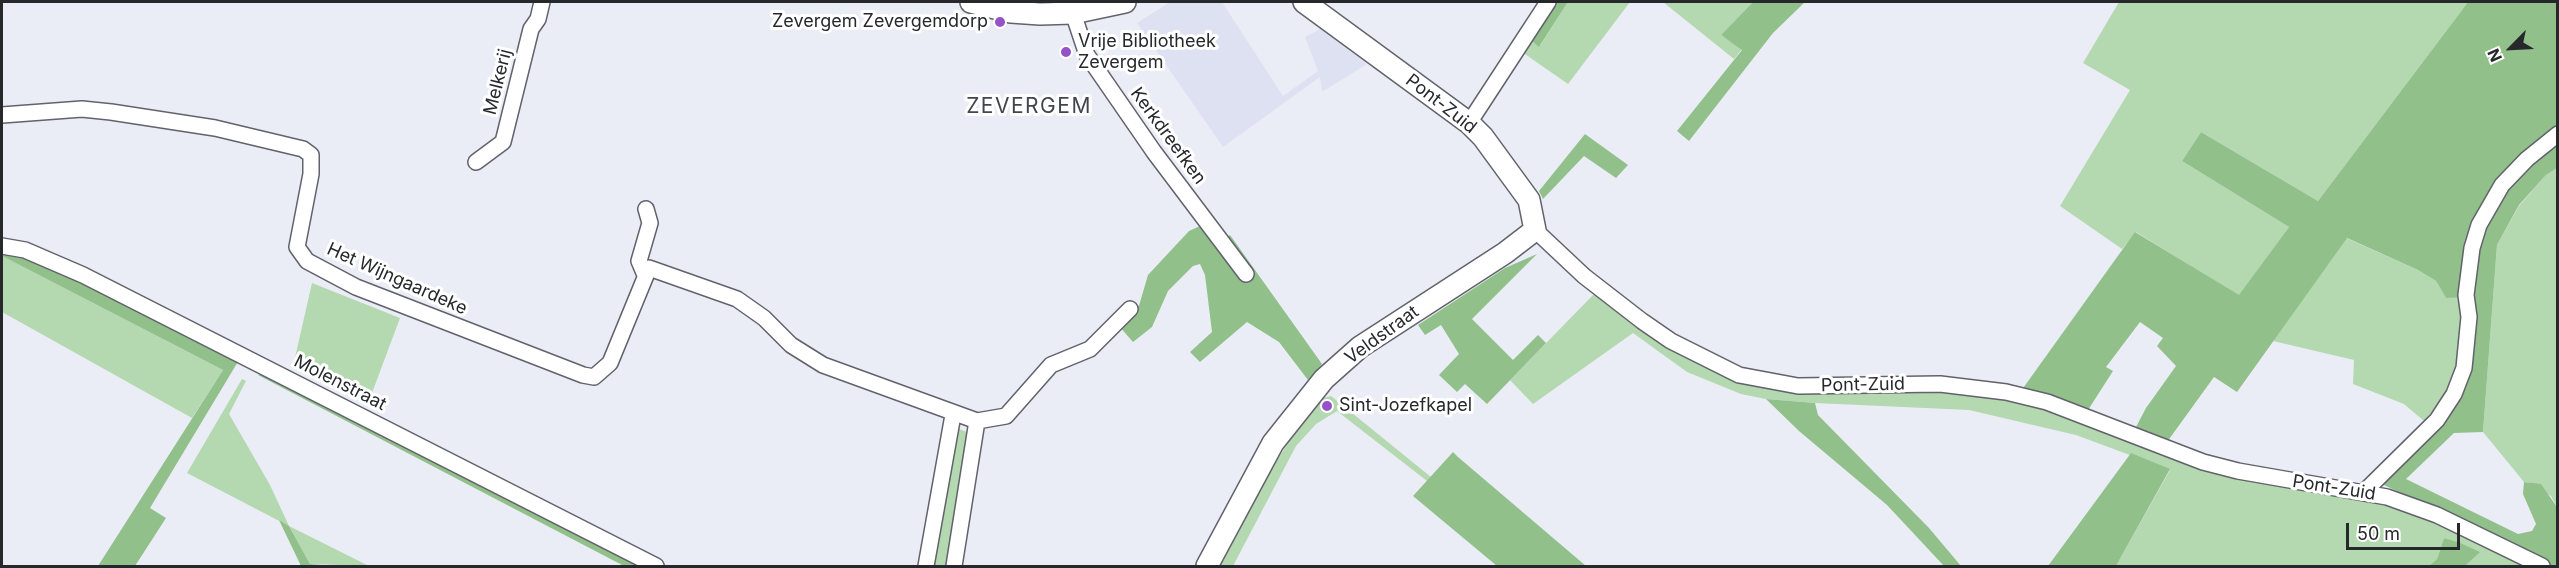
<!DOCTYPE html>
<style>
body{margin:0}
#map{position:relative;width:2559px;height:568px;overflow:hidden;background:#ebedf6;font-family:Inter,sans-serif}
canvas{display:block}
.frame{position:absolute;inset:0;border:3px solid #27282b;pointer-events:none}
.north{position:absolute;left:2481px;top:18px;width:60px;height:60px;-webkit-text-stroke:4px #fff;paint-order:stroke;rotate:246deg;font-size:16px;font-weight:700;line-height:24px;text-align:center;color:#27282b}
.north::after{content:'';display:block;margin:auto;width:21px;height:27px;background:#27282b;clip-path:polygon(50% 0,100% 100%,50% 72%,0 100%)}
.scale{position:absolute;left:2346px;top:523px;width:114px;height:27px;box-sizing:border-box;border:3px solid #27282b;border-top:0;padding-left:8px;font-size:18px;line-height:21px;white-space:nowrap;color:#27282b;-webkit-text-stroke:4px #fff;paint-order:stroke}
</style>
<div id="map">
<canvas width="2559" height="568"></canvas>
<div class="frame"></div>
<div class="north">N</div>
<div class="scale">50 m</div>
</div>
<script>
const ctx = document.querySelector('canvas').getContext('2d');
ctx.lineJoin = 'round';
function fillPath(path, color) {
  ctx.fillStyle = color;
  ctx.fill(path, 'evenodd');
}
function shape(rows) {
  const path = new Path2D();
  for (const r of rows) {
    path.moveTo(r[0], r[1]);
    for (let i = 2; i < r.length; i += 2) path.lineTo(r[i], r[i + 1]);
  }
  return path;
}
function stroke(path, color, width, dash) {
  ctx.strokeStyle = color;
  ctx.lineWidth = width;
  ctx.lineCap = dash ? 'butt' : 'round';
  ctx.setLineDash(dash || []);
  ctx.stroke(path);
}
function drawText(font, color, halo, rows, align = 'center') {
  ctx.font = font + ' Inter,sans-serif';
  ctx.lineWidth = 6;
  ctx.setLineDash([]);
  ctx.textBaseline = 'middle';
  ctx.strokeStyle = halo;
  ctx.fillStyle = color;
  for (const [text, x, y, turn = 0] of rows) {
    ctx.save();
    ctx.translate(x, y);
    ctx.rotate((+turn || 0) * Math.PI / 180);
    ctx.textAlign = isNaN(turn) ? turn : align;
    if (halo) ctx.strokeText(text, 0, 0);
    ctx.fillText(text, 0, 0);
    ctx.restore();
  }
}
const built = shape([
 [1170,2,1222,2,1283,96,1318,71,1305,37,1320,29,1367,64,1322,92,1320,77,1223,147,1137,23]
]);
const green = shape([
 [1568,2,1630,2,1568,84,1522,52,1531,40,1540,46],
 [1663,2,1753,2,1721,35,1742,49,1734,59],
 [2119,2,2468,2,2318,201,2201,132,2182,161,2289,227,2239,296,2136,232,2122,249,2060,206,2130,90,2083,63],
 [2557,168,2557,507,2551,496,2528,482,2524,482,2483,432,2497,245,2519,206,2546,175],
 [2346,238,2418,270,2436,281,2446,298,2464,297,2460,360,2446,395,2424,421,2404,404,2353,384,2354,360,2273,341],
 [2,256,223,370,192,418,2,312],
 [312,283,400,318,369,401,294,362],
 [1596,292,1718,372,1984,393,2021,401,2175,456,2393,504,2535,566,2465,566,2479,552,2444,538,2437,559,2429,566,2116,566,2170,470,2076,435,1969,410,1815,403,1766,399,1741,394,1687,372,1633,333,1533,404,1510,380],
 [242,379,246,381,229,414,270,485,289,526,369,566,310,564,289,526,187,473],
 [1331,396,1431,477,1427,481,1337,411,1316,424,1296,446,1233,566,1220,566,1271,470,1300,424,1323,398],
 [959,429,967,432,969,438,948,566,933,566,955,432]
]);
const forest = shape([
 [1554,2,1568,2,1539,47,1531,40],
 [1753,2,1805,2,1773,33,1689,141,1677,131,1742,50,1721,35],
 [2468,2,2557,2,2557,168,2546,175,2519,205,2497,245,2483,432,2454,433,2406,479,2518,534,2532,531,2536,524,2523,494,2524,482,2541,484,2557,507,2557,566,2551,566,2380,483,2445,419,2458,402,2466,378,2472,348,2475,297,2446,298,2436,281,2418,270,2347,238,2237,392,2214,377,2167,442,2136,427,2146,408,2176,366,2157,346,2163,338,2140,322,2106,367,2113,371,2088,410,2021,391,2135,232,2239,295,2289,227,2182,161,2201,132,2318,201],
 [1585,134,1628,165,1616,178,1584,156,1543,199,1539,191],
 [1200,226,1207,230,1217,245,1230,235,1322,364,1308,380,1279,342,1247,322,1200,362,1190,352,1212,332,1205,275,1200,264,1193,266,1168,291,1152,327,1133,342,1119,326,1138,309,1148,275,1189,231],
 [23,252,239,360,150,508,166,518,135,566,98,566,223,370,2,256,2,253],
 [1537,254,1472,319,1513,360,1538,335,1546,343,1487,404,1465,384,1457,392,1439,375,1459,354,1441,325,1425,335,1418,325,1505,268],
 [266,372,644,566,624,566,258,375],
 [1766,399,1815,403,1818,415,1929,528,1961,566,1944,566,1887,505,1799,431],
 [1453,452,1458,457,1586,566,1497,566,1413,496],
 [2131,453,2170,469,2116,566,2048,566],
 [279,520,289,526,310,564,335,566,301,566],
 [2444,538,2460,543,2480,552,2465,566,2429,566,2437,559]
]);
const street = shape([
 [1073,13,1087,55,1154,152,1246,274],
 [2,115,82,109,111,112,215,128,303,149,311,155,311,174,297,247,307,261,356,287,583,375,594,377,610,363,649,268,737,299,764,318,791,345,823,365,977,421,1006,416,1051,365,1090,349,1130,309],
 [1469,123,1548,2],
 [476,162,503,142,531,29,538,19,542,2],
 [1535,230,1584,276,1642,321,1671,341,1739,375,1798,386,1940,384,2006,392,2047,402,2203,462,2238,471,2387,497,2437,515,2542,566],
 [2,246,25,250,83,275,656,566],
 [645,275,639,261,650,223,646,209],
 [2365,491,2437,420,2454,394,2464,368,2469,317,2466,295,2472,248,2479,225,2502,185,2527,159,2558,134],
 [926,566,953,415],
 [954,566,977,421]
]);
const secondary = shape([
 [971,2,1011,12,1040,14,1073,13,1125,2],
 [1207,566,1273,443,1324,379,1360,347,1505,253,1535,230,1529,200,1483,137,1469,123,1304,2]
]);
const markers = [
 [1000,22,6,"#9653c8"],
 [1066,52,6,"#9653c8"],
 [1327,406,6,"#9653c8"]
];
const poiNames = [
 ["Zevergem Zevergemdorp",988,22,"right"],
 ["Vrije Bibliotheek",1078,42],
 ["Zevergem",1078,63],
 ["Sint-Jozefkapel",1339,406]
];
const streetNames = [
 ["Melkerij",498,82,-76],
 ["Pont-Zuid",1441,104,38],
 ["Kerkdreefken",1168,136,54],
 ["Het Wijngaardeke",397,279,24],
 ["Veldstraat",1382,335,-36],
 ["Molenstraat",340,383,27],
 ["Pont-Zuid",1863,385,-1],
 ["Pont-Zuid",2334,488,9]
];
const quarterNames = [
 ["ZEVERGEM",1029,107]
];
fillPath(built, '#dee1f2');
fillPath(green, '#b4d8af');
fillPath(forest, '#91c08b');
stroke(street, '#61626b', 18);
stroke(secondary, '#61626b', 24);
stroke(street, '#fff', 15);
stroke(secondary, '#fff', 21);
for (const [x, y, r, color] of markers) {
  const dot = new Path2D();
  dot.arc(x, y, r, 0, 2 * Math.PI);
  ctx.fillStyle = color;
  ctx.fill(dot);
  stroke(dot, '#fff', 2);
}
drawText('18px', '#27282b', '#fff', poiNames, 'left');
drawText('18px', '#27282b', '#fff', streetNames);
ctx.letterSpacing = '1.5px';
drawText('21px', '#43454c', '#fff', quarterNames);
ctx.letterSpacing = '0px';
</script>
